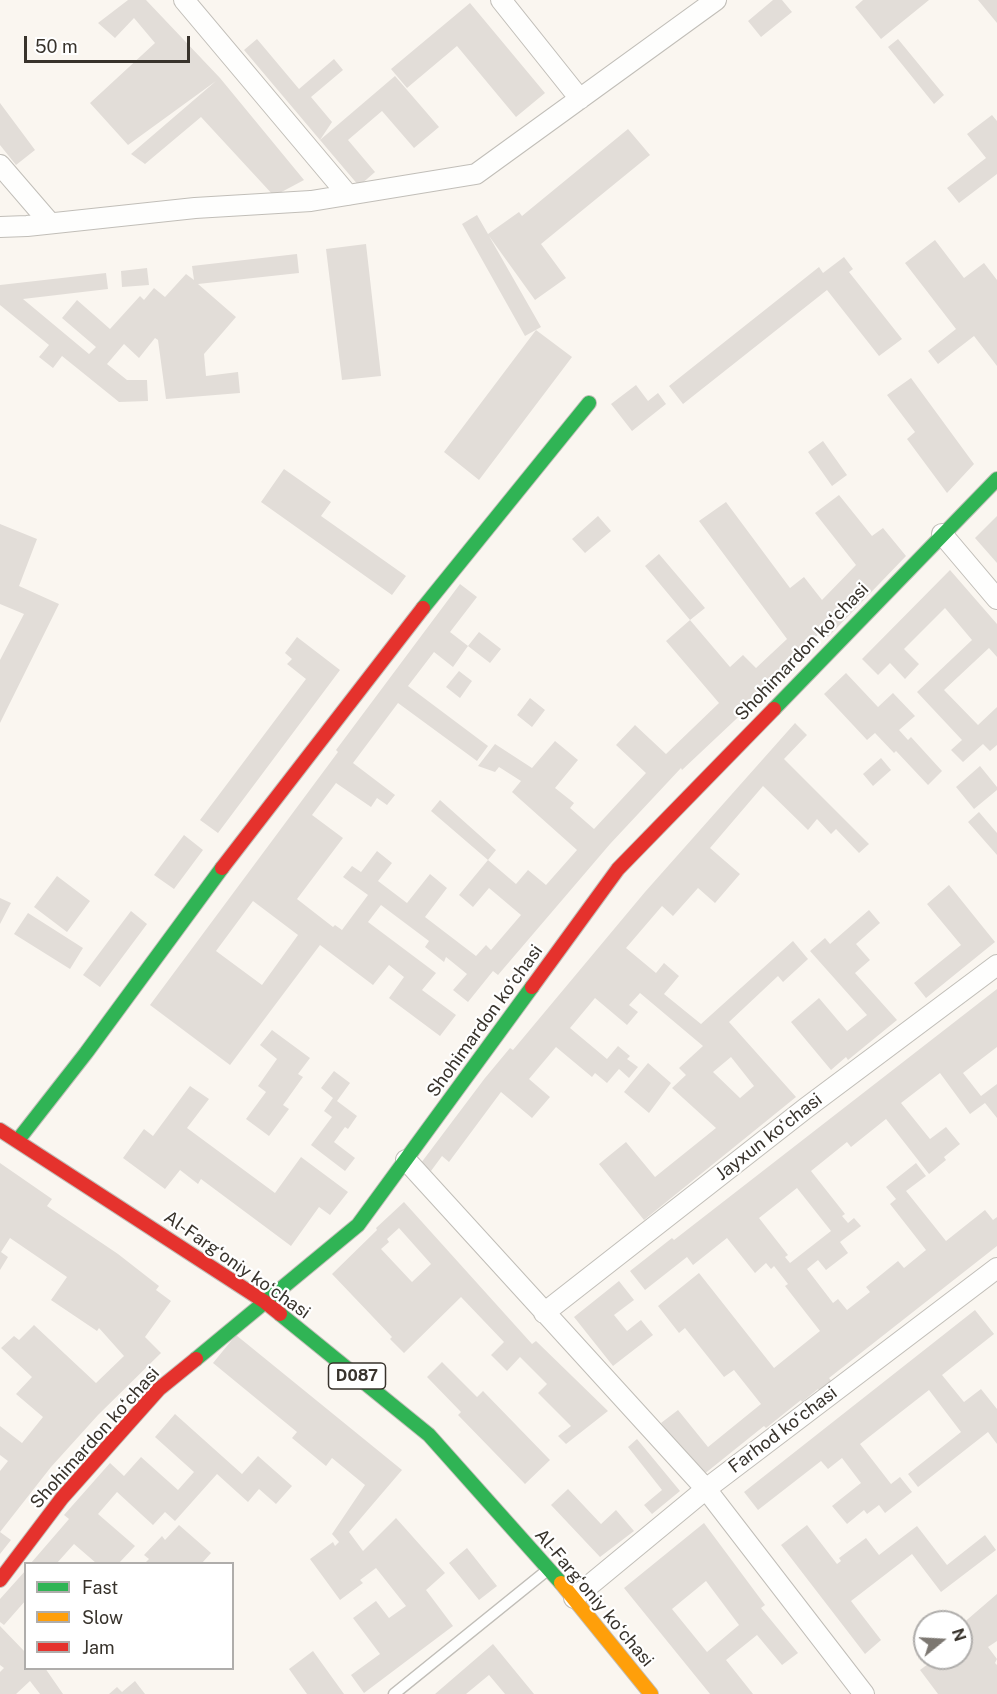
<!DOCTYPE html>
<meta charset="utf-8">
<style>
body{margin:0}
#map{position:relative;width:997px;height:1694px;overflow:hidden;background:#faf6f0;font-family:"Public Sans",sans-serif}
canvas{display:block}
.legend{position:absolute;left:24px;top:1562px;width:210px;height:108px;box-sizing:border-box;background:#fff;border:2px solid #afadab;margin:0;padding:8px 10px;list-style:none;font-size:18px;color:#38332c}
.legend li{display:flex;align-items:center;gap:12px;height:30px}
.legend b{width:30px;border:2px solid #afadab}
.north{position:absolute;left:913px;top:1610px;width:60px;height:60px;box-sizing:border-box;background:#fff;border:2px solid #afadab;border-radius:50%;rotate:72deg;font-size:16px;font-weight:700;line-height:24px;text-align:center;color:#38332c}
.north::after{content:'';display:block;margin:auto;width:21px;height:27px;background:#7c7771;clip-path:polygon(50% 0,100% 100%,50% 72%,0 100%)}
.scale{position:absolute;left:24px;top:36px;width:166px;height:27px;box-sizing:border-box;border:3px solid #38332c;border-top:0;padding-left:8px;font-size:18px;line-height:21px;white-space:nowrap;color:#38332c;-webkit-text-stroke:4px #fff;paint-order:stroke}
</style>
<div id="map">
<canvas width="997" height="1694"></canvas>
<ul class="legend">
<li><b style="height:8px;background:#30b455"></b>Fast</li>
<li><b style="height:8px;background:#ff9f0a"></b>Slow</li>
<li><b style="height:8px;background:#e5322d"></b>Jam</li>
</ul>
<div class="north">N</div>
<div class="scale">50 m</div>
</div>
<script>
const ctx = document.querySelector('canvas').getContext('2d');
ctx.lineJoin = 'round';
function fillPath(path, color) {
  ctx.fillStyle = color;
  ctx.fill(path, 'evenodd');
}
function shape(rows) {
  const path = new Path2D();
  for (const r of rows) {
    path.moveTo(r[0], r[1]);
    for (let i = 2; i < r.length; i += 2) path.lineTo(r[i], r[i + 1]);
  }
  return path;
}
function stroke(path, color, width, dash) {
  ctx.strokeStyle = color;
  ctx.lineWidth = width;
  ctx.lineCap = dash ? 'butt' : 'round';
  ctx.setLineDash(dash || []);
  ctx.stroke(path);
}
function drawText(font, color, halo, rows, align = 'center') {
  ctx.font = font + ' "Public Sans",sans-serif';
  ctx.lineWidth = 4.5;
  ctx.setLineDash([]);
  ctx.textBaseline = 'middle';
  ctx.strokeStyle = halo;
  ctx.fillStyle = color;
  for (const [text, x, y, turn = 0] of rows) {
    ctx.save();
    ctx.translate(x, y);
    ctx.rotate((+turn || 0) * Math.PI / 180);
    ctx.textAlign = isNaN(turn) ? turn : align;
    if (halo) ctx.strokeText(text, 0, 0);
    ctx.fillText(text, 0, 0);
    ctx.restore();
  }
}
const building = shape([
 [128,0,146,0,220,78,304,180,274,196,201,117,145,164,131,154,216,81,128,145,90,103,155,43,134,18,115,38,98,23],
 [773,0,782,0,792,12,761,37,748,21],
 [863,0,929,0,881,39,855,7],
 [978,0,997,0,997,23],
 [470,3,545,93,516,117,457,46,407,88,391,69],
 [257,39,299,89,334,59,343,70,311,97,332,122,320,140,244,50],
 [898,39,944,95,934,104,888,47],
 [395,76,439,127,414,148,382,111,348,140,375,172,359,186,320,140],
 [0,103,35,150,16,165,0,145],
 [992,115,997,121,997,174,959,203,947,188,986,158,967,134],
 [628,129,650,155,541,244,566,278,535,300,489,236,541,327,525,336,462,224,477,215,488,234,519,212,522,216],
 [935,240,964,278,984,263,997,280,997,366,974,336,938,364,928,351,956,329,905,263],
 [366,244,381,376,342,380,326,249],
 [297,254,299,273,198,284,236,317,204,354,206,376,238,372,240,393,166,399,158,340,155,338,139,358,124,344,107,364,127,380,147,380,148,401,119,402,62,356,53,368,39,357,49,345,0,305,0,285,106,273,108,289,23,299,89,354,96,347,62,318,77,300,110,329,140,296,144,300,154,288,165,297,186,274,194,280,192,266],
 [844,257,853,269,849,272,902,339,879,356,827,290,683,404,669,386,819,267,823,273],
 [147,268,149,285,122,287,121,271],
 [536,330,572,357,479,480,444,452],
 [911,378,974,464,947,493,907,439,915,432,887,395],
 [636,385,648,401,658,393,666,404,632,431,611,404],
 [823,441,847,475,832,486,808,452],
 [284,469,331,502,321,516,406,576,392,595,261,502],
 [839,495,872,536,883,528,906,556,828,637,823,631,797,651,802,657,682,770,681,768,610,844,498,975,493,971,468,1002,453,990,467,974,446,957,444,962,425,947,429,941,381,905,368,922,436,973,422,990,456,1015,440,1036,389,998,404,977,389,965,373,985,320,945,230,1065,150,1005,338,752,336,750,460,584,477,597,450,632,468,646,453,667,434,652,408,686,488,746,477,761,398,703,353,763,395,795,387,805,377,798,371,807,336,783,312,815,343,838,297,899,333,927,335,925,342,930,368,895,343,877,352,866,361,872,377,851,392,863,378,881,407,903,430,874,447,888,425,917,476,956,486,945,491,950,521,915,489,888,473,907,459,895,488,860,431,811,440,800,496,850,488,860,516,884,528,870,546,885,577,850,512,792,521,781,499,767,495,772,478,766,495,744,532,768,555,741,578,760,555,788,574,803,570,808,594,829,646,773,616,745,635,725,666,754,719,703,666,641,690,620,730,667,743,655,756,668,787,639,699,521,726,502,790,588,804,577,822,600,856,565,815,513],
 [253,901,298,935,262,985,216,951],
 [598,516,611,531,585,553,572,539],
 [997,516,997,563,975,538],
 [0,524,37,539,19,586,59,604,0,723,0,660,24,614,0,604],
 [659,554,705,608,690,620,645,566],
 [950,570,997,624,997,657,989,648,944,690,978,725,997,707,997,745,990,751,983,744,963,762,951,750,962,740,917,692,972,640,945,608,904,649,919,664,905,679,890,663,878,675,862,659],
 [479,632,501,649,490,663,468,646],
 [297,637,340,670,218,833,200,820,306,679,287,664,292,659,285,653],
 [459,671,472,681,460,698,446,687],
 [846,673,878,707,893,693,915,716,899,730,908,740,911,737,942,771,928,785,896,751,894,753,875,733,867,740,824,694],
 [530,698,545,710,532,727,517,715],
 [795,723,807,735,784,759,869,844,859,853,836,829,831,834,817,819,808,830,763,786,710,848,740,874,715,903,698,888,673,916,662,906,626,948,656,973,664,963,679,976,664,994,701,1024,793,941,808,959,783,982,778,976,729,1022,796,1097,644,1220,599,1164,626,1142,655,1177,716,1128,672,1088,686,1075,679,1068,703,1046,640,993,629,1005,638,1012,627,1025,595,998,570,1028,607,1059,618,1046,630,1056,627,1059,638,1067,629,1078,619,1069,607,1083,595,1073,592,1077,556,1047,529,1079,550,1097,532,1118,501,1092,449,1162,442,1156,431,1171,421,1163,485,1078,510,1048,513,1050,645,892],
 [731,1057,754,1086,740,1098,713,1072],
 [881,758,891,770,873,786,863,774],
 [980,766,997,787,997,790,974,809,956,787],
 [979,812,997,833,997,855,968,822],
 [184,835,203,850,174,889,154,875],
 [57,876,90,901,67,932,34,907],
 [949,885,995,942,926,998,914,983,961,945,927,904],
 [0,898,11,903,0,924],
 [869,910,880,923,856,944,870,960,855,973,897,1020,848,1060,846,1057,831,1070,791,1022,819,998,847,1031,867,1015,810,951,825,938,830,944],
 [131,911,147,924,100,987,83,975],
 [28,913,83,948,70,969,14,934],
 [997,989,997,1047,963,1073,981,1096,997,1084,997,1118,985,1103,970,1114,940,1073,901,1103,930,1139,946,1127,960,1144,944,1157,946,1160,929,1174,886,1119,851,1147,847,1142,811,1171,845,1214,842,1216,848,1223,854,1218,861,1226,840,1242,848,1253,826,1270,818,1260,807,1269,833,1303,838,1299,847,1310,870,1292,866,1287,898,1261,904,1268,926,1250,890,1204,896,1199,886,1187,916,1163,926,1176,906,1191,946,1241,985,1210,993,1220,997,1217,997,1246,829,1378,833,1383,821,1392,818,1389,802,1402,801,1400,766,1428,764,1426,703,1475,661,1423,678,1410,708,1447,761,1404,734,1370,724,1377,685,1328,679,1333,658,1306,699,1273,774,1368,820,1331,785,1286,788,1284,774,1266,771,1269,766,1263,755,1273,727,1238,693,1265,687,1257,645,1290,630,1271,672,1238,674,1240],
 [797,1188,831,1231,790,1263,785,1257,788,1255,759,1218],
 [272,1030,310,1058,298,1074,303,1077,283,1105,289,1109,269,1136,246,1119,266,1092,258,1086,277,1059,260,1045],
 [648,1063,671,1083,649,1113,624,1092],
 [334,1071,350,1083,337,1101,357,1116,348,1129,345,1127,334,1142,355,1158,345,1171,311,1145,332,1117,324,1111,333,1098,321,1088],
 [190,1086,209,1099,187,1128,275,1193,301,1157,348,1192,330,1215,319,1207,291,1246,201,1179,198,1184,180,1170,165,1189,123,1158,144,1129,153,1136],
 [0,1163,52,1199,47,1206,118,1254,159,1286,156,1290,171,1301,145,1337,161,1353,98,1415,51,1467,0,1532,11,1540,0,1554,0,1471,8,1461,0,1455,0,1426,22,1443,43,1417,16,1394,32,1377,1,1348,14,1336,19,1340,34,1325,96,1383,124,1356,99,1328,97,1331,51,1300,67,1277,10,1238,1,1252,8,1257,0,1270],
 [404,1202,532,1344,536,1341,608,1411,566,1444,558,1436,571,1426,538,1393,547,1384,520,1357,507,1371,491,1355,504,1342,461,1297,404,1353,390,1339,392,1337,332,1274,377,1230,376,1228],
 [399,1228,431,1264,412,1282,381,1249,389,1242,387,1239],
 [619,1281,634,1300,614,1315,627,1331,641,1320,653,1335,613,1366,574,1317],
 [975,1310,994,1334,942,1375,964,1402,981,1389,997,1409,997,1444,988,1432,918,1487,908,1474,961,1432,929,1390,860,1444,891,1484,900,1477,912,1492,885,1513,879,1505,867,1514,864,1510,847,1524,832,1506,861,1483,842,1458,828,1469,821,1461,758,1510,744,1492],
 [236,1335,402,1470,349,1532,363,1551,396,1518,445,1573,426,1590,453,1626,364,1693,351,1675,380,1654,353,1618,376,1601,389,1618,406,1606,376,1568,360,1580,363,1583,340,1600,310,1559,333,1542,335,1546,339,1542,332,1534,365,1485,332,1458,326,1466,292,1438,297,1432,213,1363],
 [442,1362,477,1397,483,1391,550,1460,525,1484,458,1415,461,1412,427,1377],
 [175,1414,242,1474,258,1456,292,1486,276,1504,259,1489,248,1502,217,1474,175,1521,165,1512,153,1525,117,1492,98,1514,135,1546,119,1563,96,1563,74,1544,57,1563,31,1563,69,1519,64,1515,110,1463,124,1476,141,1457,178,1490,194,1472,155,1437],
 [637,1439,680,1491,652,1514,644,1505,662,1490,628,1447],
 [568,1489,601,1524,616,1510,634,1531,600,1557,551,1505],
 [704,1523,765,1605,761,1608,798,1653,782,1665,757,1635,726,1660,753,1694,710,1694,624,1588],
 [706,1581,739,1625,707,1652,672,1609],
 [179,1525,211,1553,202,1563,145,1563,149,1559,144,1555,162,1536,165,1540],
 [807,1525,837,1564,841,1561,839,1558,866,1538,879,1555,917,1526,947,1565,985,1535,996,1550,941,1592,912,1554,851,1601,881,1640,865,1654,781,1545],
 [467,1548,497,1586,479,1600,449,1563],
 [26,1570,26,1600,4,1625,0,1622,0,1599],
 [997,1594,997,1641,988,1647,997,1659,995,1663,997,1665,997,1694,938,1694,920,1670,936,1658,943,1658,945,1661,949,1658,961,1658,961,1625],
 [0,1626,26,1653,26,1668,42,1670,45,1668,63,1694,40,1694,30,1681,16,1694,0,1694,0,1672,4,1668,0,1665],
 [493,1644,534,1694,505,1694,489,1675,466,1694,435,1694],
 [313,1651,344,1694,307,1694,289,1669],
 [135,1681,145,1694,109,1694,117,1687,122,1692]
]);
const lane = shape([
 [394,1694,545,1572]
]);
const street = shape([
 [184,0,348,195],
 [501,0,580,99],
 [0,165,50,223],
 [0,227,27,226,195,208,311,201,476,174,716,0],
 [942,534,997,599],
 [406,1160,706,1489,864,1694],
 [544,1313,806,1108,997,965],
 [574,1598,706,1489,997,1268]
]);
const fast = shape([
 [423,608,589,403],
 [774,709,997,479],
 [18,1140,86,1053,222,868],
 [280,1314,429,1435,561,1583],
 [196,1359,358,1225,532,987]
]);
const slow = shape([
 [561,1583,651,1694]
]);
const jam = shape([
 [222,868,423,608],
 [532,987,618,869,774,709],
 [0,1130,265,1302,280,1314],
 [0,1580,62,1498,159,1389,196,1359]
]);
const shields = [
 [357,1376,57]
];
const shieldNames = [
 ["D087",357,1376]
];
const streetNames = [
 ["Shohimardon koʻchasi",802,652,-46],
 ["Shohimardon koʻchasi",485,1021,-54],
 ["Jayxun koʻchasi",769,1137,-38],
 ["Al-Fargʻoniy koʻchasi",237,1265,35],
 ["Farhod koʻchasi",783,1430,-37],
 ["Shohimardon koʻchasi",95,1438,-48],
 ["Al-Fargʻoniy koʻchasi",594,1598,50]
];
fillPath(building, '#e2ddd8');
stroke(lane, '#c1beb8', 13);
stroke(street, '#c1beb8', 22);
stroke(fast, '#c1beb8', 16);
stroke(slow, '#c1beb8', 16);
stroke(jam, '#c1beb8', 16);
stroke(lane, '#fefefd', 10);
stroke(street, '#fefefd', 20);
stroke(fast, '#30b455', 14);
stroke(slow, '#ff9f0a', 14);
stroke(jam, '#e5322d', 14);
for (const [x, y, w] of shields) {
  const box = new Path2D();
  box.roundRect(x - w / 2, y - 13, w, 26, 4.5);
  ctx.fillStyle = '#fff';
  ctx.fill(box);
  stroke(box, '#38332c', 1.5);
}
drawText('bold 16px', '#38332c', null, shieldNames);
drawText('18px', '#38332c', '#fff', streetNames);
</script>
